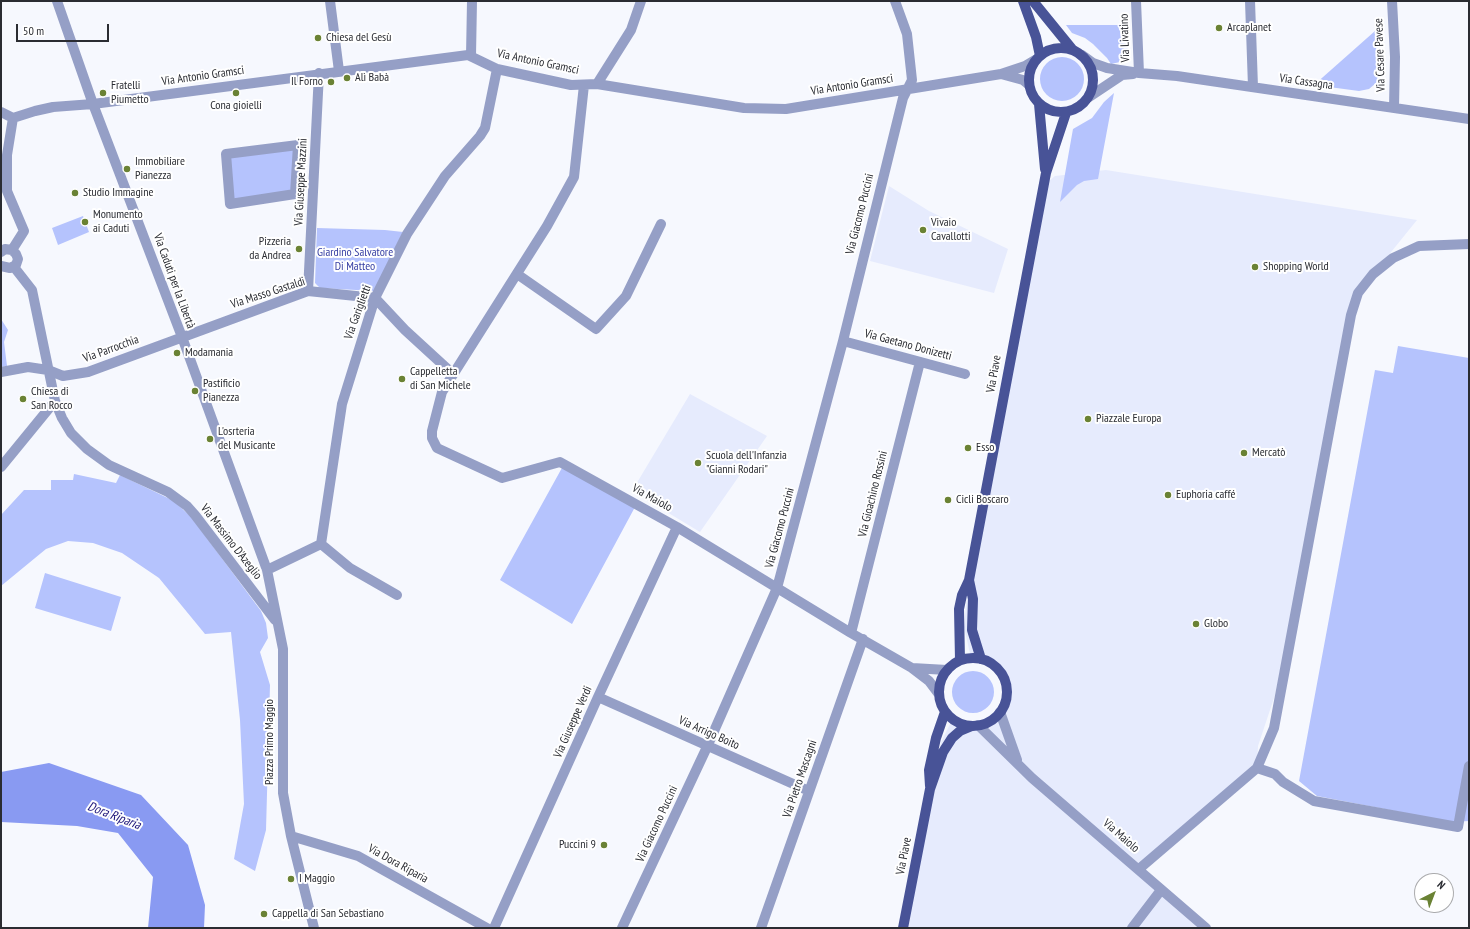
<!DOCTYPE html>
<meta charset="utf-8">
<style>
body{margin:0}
#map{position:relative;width:1470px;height:929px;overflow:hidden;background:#f6f8fe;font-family:"PT Sans Narrow",sans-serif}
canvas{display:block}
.frame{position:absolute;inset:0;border:2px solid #2a2c32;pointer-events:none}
.north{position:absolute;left:1414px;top:873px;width:40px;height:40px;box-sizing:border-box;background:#fff;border:1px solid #aaabad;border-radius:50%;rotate:42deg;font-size:11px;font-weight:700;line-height:16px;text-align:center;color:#2a2c32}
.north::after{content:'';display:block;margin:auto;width:14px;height:18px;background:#6a8234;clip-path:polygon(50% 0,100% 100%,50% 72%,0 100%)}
.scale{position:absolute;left:16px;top:24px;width:93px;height:18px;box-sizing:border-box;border:2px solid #2a2c32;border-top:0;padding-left:5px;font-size:12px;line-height:14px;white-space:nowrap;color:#2a2c32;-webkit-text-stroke:3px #fff;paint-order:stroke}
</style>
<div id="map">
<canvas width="1470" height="929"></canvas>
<div class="frame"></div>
<div class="north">N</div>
<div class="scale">50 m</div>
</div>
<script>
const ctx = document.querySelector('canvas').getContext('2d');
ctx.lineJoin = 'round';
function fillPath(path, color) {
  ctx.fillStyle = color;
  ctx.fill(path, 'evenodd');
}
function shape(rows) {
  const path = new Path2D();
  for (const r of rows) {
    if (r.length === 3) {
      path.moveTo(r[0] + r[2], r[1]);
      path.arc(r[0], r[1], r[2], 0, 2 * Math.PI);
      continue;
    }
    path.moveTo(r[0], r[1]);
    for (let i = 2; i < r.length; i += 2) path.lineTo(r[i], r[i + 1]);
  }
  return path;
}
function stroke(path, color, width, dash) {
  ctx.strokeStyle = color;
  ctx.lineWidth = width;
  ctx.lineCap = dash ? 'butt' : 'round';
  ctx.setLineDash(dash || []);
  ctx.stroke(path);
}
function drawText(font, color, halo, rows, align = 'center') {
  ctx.font = font + ' "PT Sans Narrow",sans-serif';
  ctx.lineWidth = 4;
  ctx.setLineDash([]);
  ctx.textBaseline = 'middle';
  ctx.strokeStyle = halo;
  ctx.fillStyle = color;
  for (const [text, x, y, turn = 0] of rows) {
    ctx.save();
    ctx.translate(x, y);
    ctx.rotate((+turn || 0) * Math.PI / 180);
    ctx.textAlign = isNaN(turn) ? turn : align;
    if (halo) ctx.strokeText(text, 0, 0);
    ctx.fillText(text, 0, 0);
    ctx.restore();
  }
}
const built = shape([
 [1106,170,1417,220,1358,293,1275,695,1258,746,1257,768,1139,869,1206,928,903,928,941,742,952,720,962,724,972,726,983,724,993,720,1000,712,1006,696,1005,681,1000,671,987,661,971,658,964,627,967,595,1042,187,1055,176],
 [889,186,929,211,1008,249,994,293,870,261],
 [690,394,767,436,700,532,632,491]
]);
const green = shape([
 [1066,25,1127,25,1128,55,1120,62,1111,64,1107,58,1093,44,1085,38,1072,33],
 [1375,31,1378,77,1376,83,1369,89,1359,91,1314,85],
 [1062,79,22],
 [1114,93,1098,179,1084,181,1077,185,1060,202,1073,129,1092,118,1104,102],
 [295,148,293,191,232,201,229,156],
 [83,216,89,232,58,245,52,228],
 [317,228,385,230,403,232,374,291,320,288,315,283],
 [1,319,8,330,4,342,7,366,1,367],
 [1398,346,1469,358,1469,821,1452,822,1317,796,1299,781,1375,370,1393,373],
 [563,466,635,507,572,624,500,580],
 [74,474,116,483,120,475,174,501,192,518,261,611,266,623,268,638,260,652,270,685,266,830,255,871,234,859,244,804,240,720,231,632,205,634,159,578,122,553,93,543,68,541,46,549,1,586,1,515,24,490,51,490,51,480,73,480],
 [45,573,121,597,111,631,35,608],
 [973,692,21]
]);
const water = shape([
 [49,763,141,795,188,845,205,905,204,928,148,928,153,877,118,833,77,826,1,822,1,772]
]);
const minorTunnel = shape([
 [297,155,315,155]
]);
const minor = shape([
 [57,1,93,104,182,337,267,570,283,649,283,793,291,836,314,928],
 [330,1,339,71],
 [1136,1,1139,73],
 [1250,1,1253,87],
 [1392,1,1395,57,1394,108],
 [1082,55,1093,63,1107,68,1139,73,1177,76,1469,119],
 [471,56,472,1],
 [1001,74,1023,80,1029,85],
 [597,84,631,30,641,1],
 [584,85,574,177,547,226,442,392,432,431,432,438,437,448,502,478,560,462,677,527,851,633,912,668,929,681,938,693],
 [1089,97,1122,75,1133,74],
 [1,112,13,118,7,155,7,191,24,231,12,250],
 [13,118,35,111,53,107,93,104,468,55,497,69,571,85,597,84,744,108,786,109,1001,74,1025,66,1035,60],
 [298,145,295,194,230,204,226,154,298,145],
 [1,252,5,249,12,250,16,254,18,259,16,265,10,268,1,266],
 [14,267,32,290,55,401,62,418,71,433,87,449,109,465,168,492,187,506,195,515,275,620],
 [517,274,596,329,626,296,661,224],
 [308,291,319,73],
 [843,341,965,374],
 [1,372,28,367,48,370,63,376,88,372,308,291,375,298,405,330,453,374],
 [1,467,55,401],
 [321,544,350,568,397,595],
 [267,570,321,544,342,404,375,298,407,234,445,176,480,136,485,128,497,69],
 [851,633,920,362],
 [912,668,947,670],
 [598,697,809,791],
 [1000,712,1017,760],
 [978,725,1032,778,1206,928],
 [1257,768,1275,774,1283,782,1314,801,1458,827,1469,766],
 [291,836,358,856,487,928],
 [1139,869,1257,768,1274,728,1351,315,1358,293,1373,274,1393,258,1419,246,1469,244],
 [494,928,598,697,677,527],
 [622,928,707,747,777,588,843,341,903,98,912,80,907,34,895,1],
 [761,928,863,639],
 [1132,928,1161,890]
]);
const major = shape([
 [1023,1,1036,37,1040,56],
 [1033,1,1072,49],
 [1061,80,32],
 [1039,104,1045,169],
 [969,580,973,599,972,630,981,659],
 [973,692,34],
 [960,660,959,609,962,595,969,580,1046,173,1066,113],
 [930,786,929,770,936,738,945,712],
 [903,928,930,789,943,752,952,738,960,731,972,726]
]);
const markers = [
 [1219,28,4,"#6a8234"],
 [318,38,4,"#6a8234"],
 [347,78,4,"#6a8234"],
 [331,82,4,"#6a8234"],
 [103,93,4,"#6a8234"],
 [236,93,4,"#6a8234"],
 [127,169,4,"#6a8234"],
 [75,193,4,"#6a8234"],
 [85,222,4,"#6a8234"],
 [923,230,4,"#6a8234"],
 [299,249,4,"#6a8234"],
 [1255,267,4,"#6a8234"],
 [177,353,4,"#6a8234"],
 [402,379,4,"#6a8234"],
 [195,391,4,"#6a8234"],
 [23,399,4,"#6a8234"],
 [1088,419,4,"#6a8234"],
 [210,439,4,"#6a8234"],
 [968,448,4,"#6a8234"],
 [1244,453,4,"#6a8234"],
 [698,463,4,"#6a8234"],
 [1168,495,4,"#6a8234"],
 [948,500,4,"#6a8234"],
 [1196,624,4,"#6a8234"],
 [604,845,4,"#6a8234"],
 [291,879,4,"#6a8234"],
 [264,914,4,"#6a8234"]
];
const poiNames = [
 ["Arcaplanet",1227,28],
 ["Chiesa del Gesù",326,38],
 ["Alì Babà",355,78],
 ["Il Forno",323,82,"right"],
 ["Fratelli",111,86],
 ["Piumetto",111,100],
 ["Cona gioielli",236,106,"center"],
 ["Immobiliare",135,162],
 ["Pianezza",135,176],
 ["Studio Immagine",83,193],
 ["Monumento",93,215],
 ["ai Caduti",93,229],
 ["Vivaio",931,223],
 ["Cavallotti",931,237],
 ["Pizzeria",291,242,"right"],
 ["da Andrea",291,256,"right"],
 ["Shopping World",1263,267],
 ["Modamania",185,353],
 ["Cappelletta",410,372],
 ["di San Michele",410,386],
 ["Pastificio",203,384],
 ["Pianezza",203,398],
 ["Chiesa di",31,392],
 ["San Rocco",31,406],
 ["Piazzale Europa",1096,419],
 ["L'osrteria",218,432],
 ["del Musicante",218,446],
 ["Esso",976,448],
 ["Mercatò",1252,453],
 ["Scuola dell'Infanzia",706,456],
 ["\"Gianni Rodari\"",706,470],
 ["Euphoria caffé",1176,495],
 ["Cicli Boscaro",956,500],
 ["Globo",1204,624],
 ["Puccini 9",596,845,"right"],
 ["I Maggio",299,879],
 ["Cappella di San Sebastiano",272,914]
];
const streetNames = [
 ["Via Livatino",1125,38,-92],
 ["Via Cesare Pavese",1380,55,-92],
 ["Via Antonio Gramsci",538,62,12],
 ["Via Antonio Gramsci",203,76,-8],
 ["Via Cassagna",1306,82,8],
 ["Via Antonio Gramsci",852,85,-9],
 ["Via Giuseppe Mazzini",301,182,-87],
 ["Via Giacomo Puccini",860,214,-76],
 ["Via Caduti per la Libertà",174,281,70],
 ["Via Masso Gastaldi",268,293,-18],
 ["Via Gariglietti",358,312,-70],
 ["Via Gaetano Donizetti",908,345,15],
 ["Via Parrocchia",111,349,-20],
 ["Via Piave",994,374,-80],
 ["Via Gioachino Rossini",873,494,-76],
 ["Via Maiolo",652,498,29],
 ["Via Giacomo Puccini",780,528,-75],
 ["Via Massimo D'Azeglio",231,542,52],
 ["Via Giuseppe Verdi",573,722,-66],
 ["Via Arrigo Boito",709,733,24],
 ["Piazza Primo Maggio",270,742,-90],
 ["Via Pietro Mascagni",800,779,-71],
 ["Via Giacomo Puccini",657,824,-65],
 ["Via Maiolo",1121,836,41],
 ["Via Piave",904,856,-79],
 ["Via Dora Riparia",398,864,29]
];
const parkNames = [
 ["Giardino Salvatore",355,253],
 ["Di Matteo",355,267]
];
const waterNames = [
 ["Dora Riparia",114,816,21]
];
fillPath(built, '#e6ebfd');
fillPath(green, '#b5c3fd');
fillPath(water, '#899af2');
stroke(minorTunnel, '#cdcfd5', 10, [10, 5]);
stroke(minor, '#959fc6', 10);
stroke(major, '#485397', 10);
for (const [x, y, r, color] of markers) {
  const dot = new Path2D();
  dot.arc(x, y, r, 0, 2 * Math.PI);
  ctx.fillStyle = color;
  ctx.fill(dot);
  stroke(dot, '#fff', 1.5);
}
drawText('12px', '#2a2c32', '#fff', poiNames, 'left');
drawText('12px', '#2a2c32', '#fff', streetNames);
drawText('12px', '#3840a4', '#fff', parkNames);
drawText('italic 13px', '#1c1479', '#fff', waterNames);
</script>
